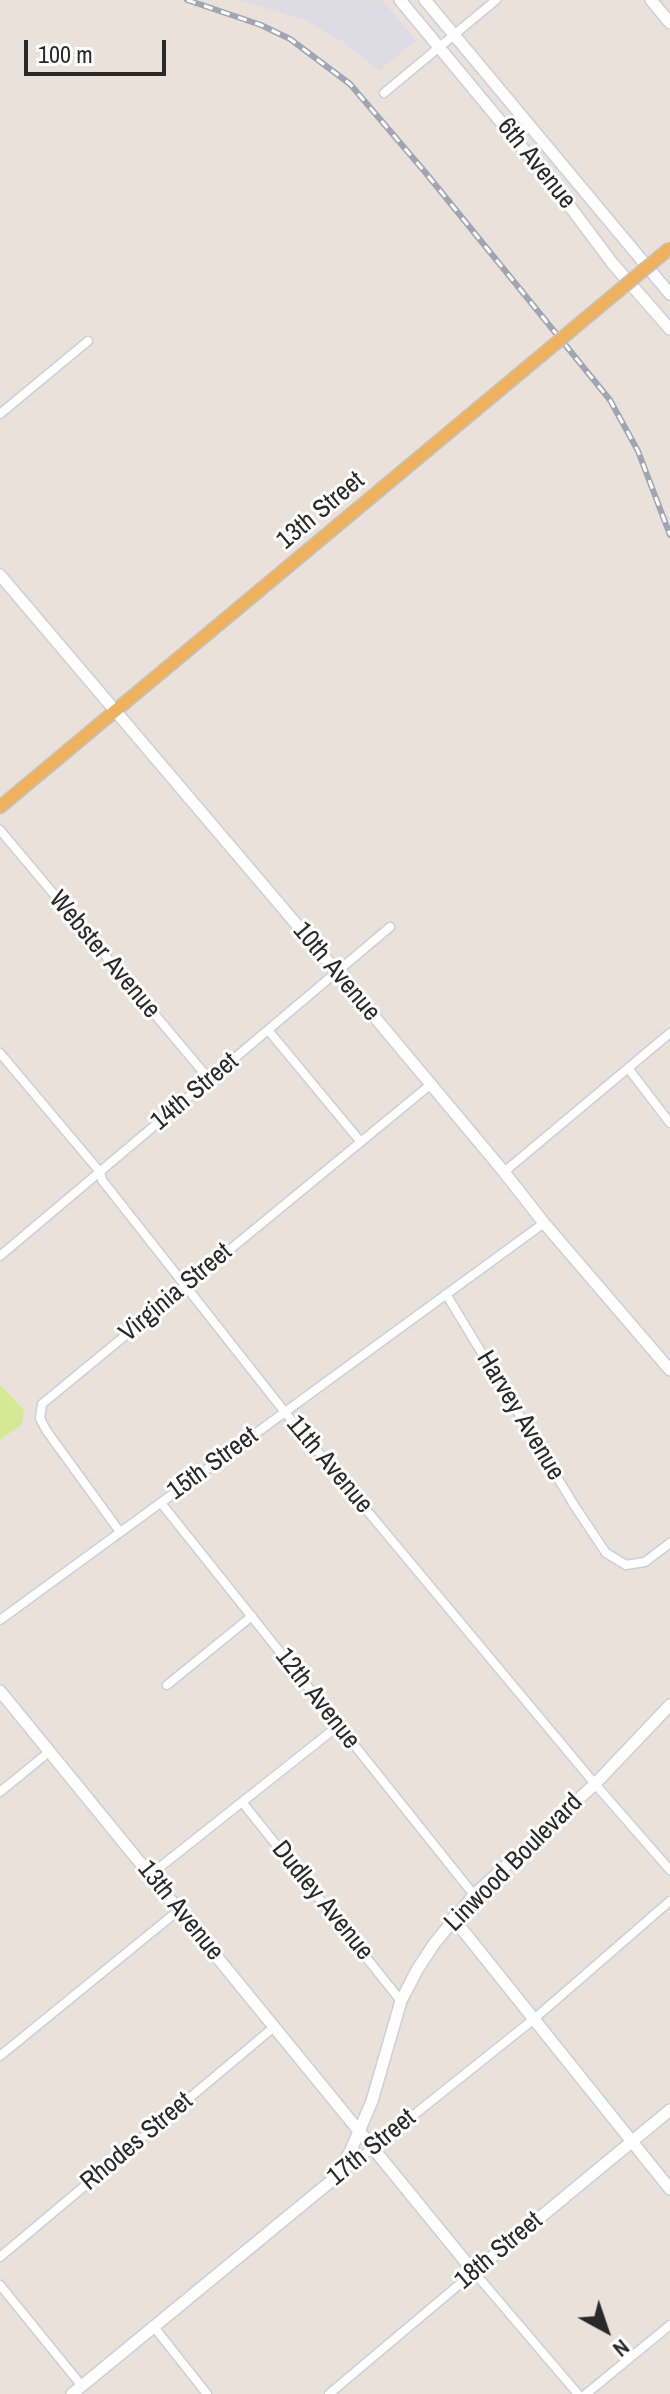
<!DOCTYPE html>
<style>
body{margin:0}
#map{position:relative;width:670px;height:2394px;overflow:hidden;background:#ebe1db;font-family:"Archivo Narrow",sans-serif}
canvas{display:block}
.north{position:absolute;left:566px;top:2290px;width:80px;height:80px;-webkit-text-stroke:6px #fff;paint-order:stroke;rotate:140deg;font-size:22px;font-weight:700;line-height:32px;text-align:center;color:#292929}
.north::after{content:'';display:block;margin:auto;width:28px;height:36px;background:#292929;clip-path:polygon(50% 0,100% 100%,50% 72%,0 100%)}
.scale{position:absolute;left:24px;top:40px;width:142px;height:36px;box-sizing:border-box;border:4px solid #292929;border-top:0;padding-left:10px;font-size:24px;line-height:28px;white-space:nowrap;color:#292929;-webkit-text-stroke:6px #fff;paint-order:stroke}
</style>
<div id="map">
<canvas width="670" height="2394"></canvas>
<div class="north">N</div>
<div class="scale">100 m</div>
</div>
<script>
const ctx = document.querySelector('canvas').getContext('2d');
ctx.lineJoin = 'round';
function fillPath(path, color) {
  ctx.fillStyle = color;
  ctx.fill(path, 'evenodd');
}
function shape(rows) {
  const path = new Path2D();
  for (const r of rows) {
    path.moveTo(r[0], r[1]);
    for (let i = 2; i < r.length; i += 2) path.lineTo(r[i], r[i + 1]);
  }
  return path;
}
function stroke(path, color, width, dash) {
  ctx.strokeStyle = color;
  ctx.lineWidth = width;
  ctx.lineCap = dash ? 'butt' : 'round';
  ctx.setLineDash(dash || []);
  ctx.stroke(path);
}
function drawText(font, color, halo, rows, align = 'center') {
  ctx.font = font + ' "Archivo Narrow",sans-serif';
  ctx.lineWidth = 6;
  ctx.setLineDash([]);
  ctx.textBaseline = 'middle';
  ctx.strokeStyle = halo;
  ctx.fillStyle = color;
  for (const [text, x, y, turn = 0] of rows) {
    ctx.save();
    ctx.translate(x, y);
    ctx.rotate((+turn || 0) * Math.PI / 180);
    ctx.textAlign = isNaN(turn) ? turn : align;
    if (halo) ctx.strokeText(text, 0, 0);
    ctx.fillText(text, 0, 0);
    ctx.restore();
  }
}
const industrial = shape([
 [238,0,382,0,416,40,379,71,342,41,303,19]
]);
const pitch = shape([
 [0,1385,24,1410,22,1424,0,1440]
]);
const street = shape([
 [384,93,496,0],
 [0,414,88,341],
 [0,830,209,1079],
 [268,1030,360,1141],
 [0,1053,100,1172,102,1180,284,1411,595,1784,670,1870],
 [628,1068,670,1123],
 [504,1172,670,1033],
 [0,1256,390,927],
 [446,1294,574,1505,606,1553,626,1565,645,1562,670,1543],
 [161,1503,474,1895],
 [120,1532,46,1430,40,1418,42,1404,430,1085],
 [0,1620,544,1223],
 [167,1685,252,1616],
 [0,1792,49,1752],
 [242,1802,401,2001],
 [150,1875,338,1726],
 [0,2056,179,1910],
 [341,2173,534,2019,670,1901],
 [0,2257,274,2027],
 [0,2285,82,2386],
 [154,2327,207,2394],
 [329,2394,474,2272,578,2394],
 [586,2394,670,2325]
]);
const secondary = shape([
 [400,0,562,196,613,264,670,329],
 [425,0,670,294],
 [651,0,670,23],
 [0,575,337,972,504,1172,544,1223,670,1370],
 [0,1691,474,2272,670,2110],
 [453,1918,670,2189],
 [72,2394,336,2177,351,2150,372,2101,401,2001,417,1970,434,1944,474,1895,595,1784,670,1705]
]);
const primary = shape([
 [0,807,145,686]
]);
const rail = shape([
 [187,0,261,25,290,39,350,84,425,172,610,400,638,451,670,535]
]);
const primaryBridge = shape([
 [145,686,670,248]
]);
const streetNames = [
 ["6th Avenue",536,164,51],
 ["13th Street",321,511,-40],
 ["Webster Avenue",104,955,50],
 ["10th Avenue",336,972,50],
 ["14th Street",195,1092,-40],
 ["Virginia Street",176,1293,-40],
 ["Harvey Avenue",520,1416,59],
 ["15th Street",213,1464,-36],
 ["11th Avenue",329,1465,50],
 ["12th Avenue",317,1699,52],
 ["Linwood Boulevard",514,1863,-45],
 ["Dudley Avenue",322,1901,51],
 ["13th Avenue",180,1911,51],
 ["Rhodes Street",137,2142,-40],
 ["17th Street",372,2148,-39],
 ["18th Street",499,2251,-40]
];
fillPath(industrial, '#dddce4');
fillPath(pitch, '#d4e994');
stroke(street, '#c9d0db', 11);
stroke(secondary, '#c9d0db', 14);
stroke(primary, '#c3c3c3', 15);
stroke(street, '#fff', 8);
stroke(secondary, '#fff', 11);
stroke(primary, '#eeb25e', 12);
stroke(rail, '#9ea5b3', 6);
stroke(rail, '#fff', 3, [9]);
stroke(primaryBridge, '#c3c3c3', 15, []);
stroke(primaryBridge, '#eeb25e', 12);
drawText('26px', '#292929', '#fff', streetNames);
</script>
